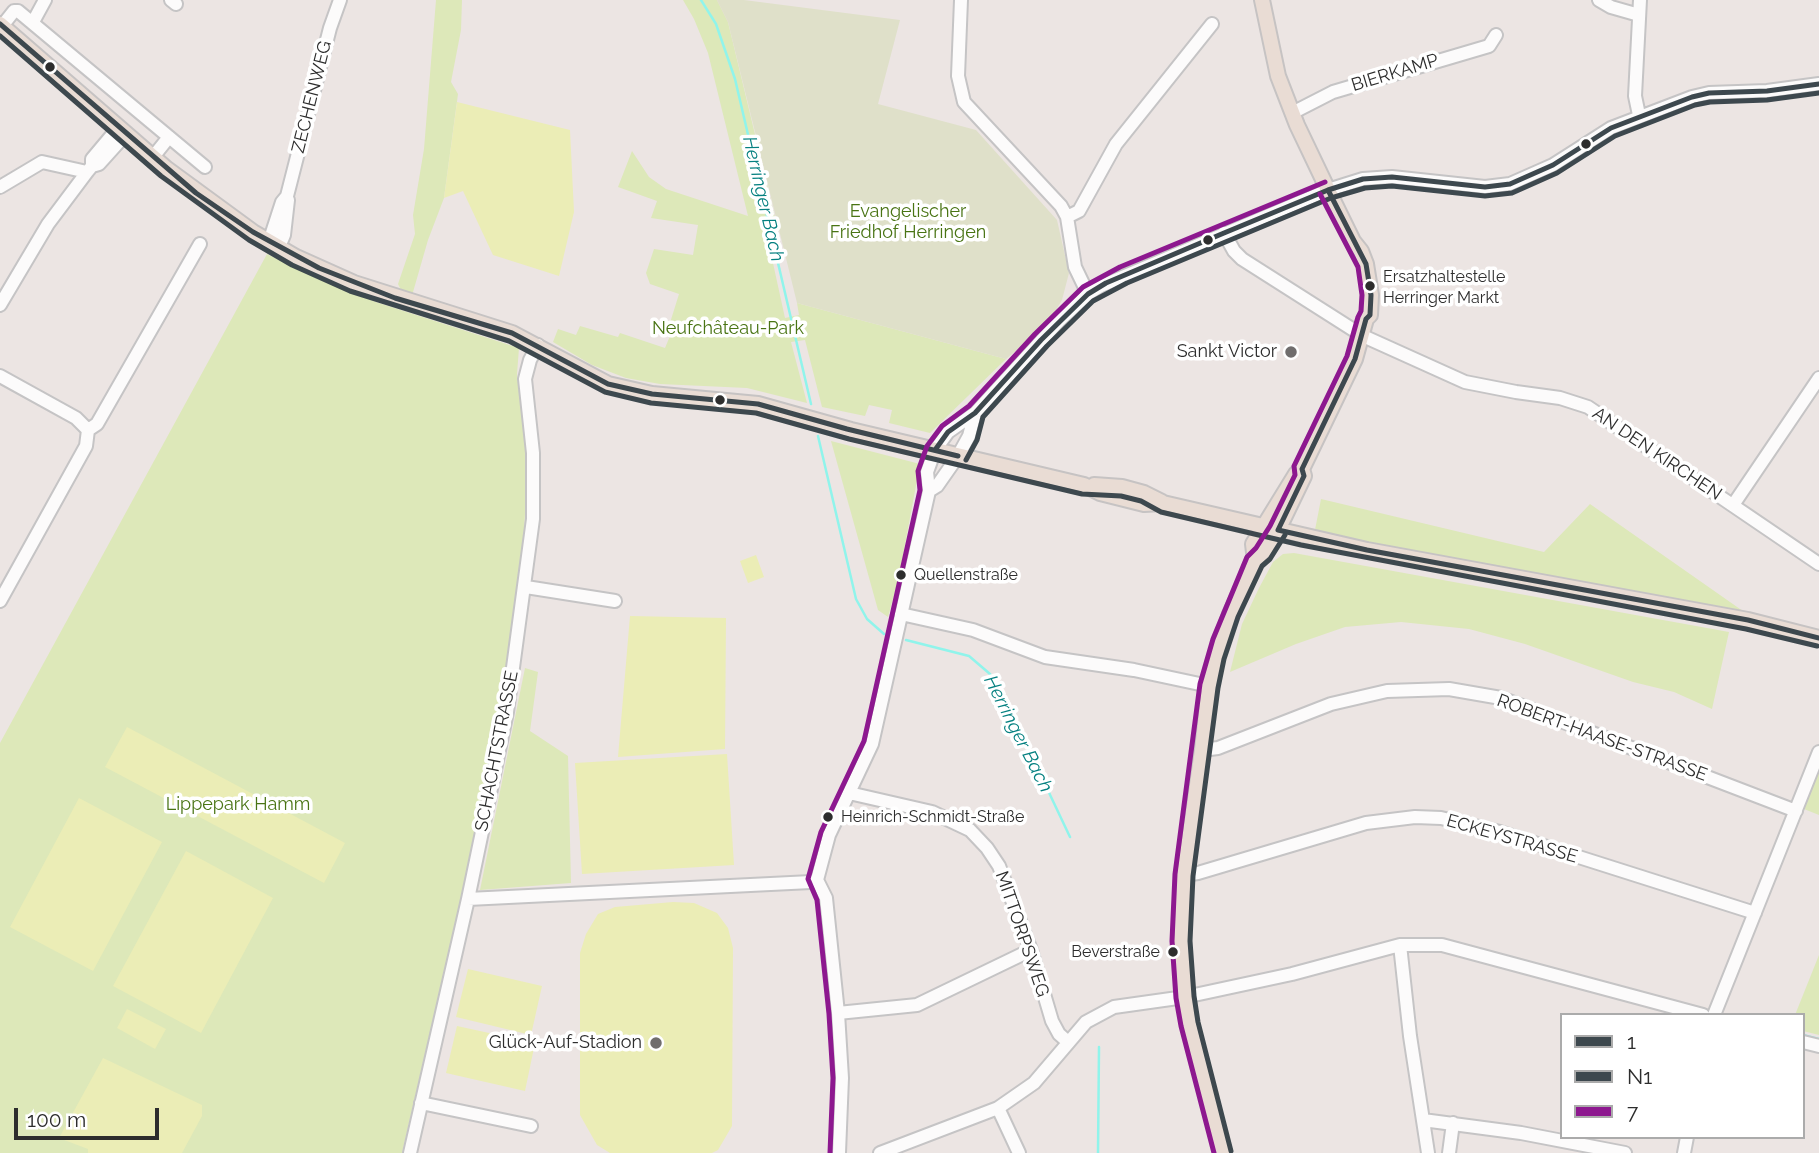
<!DOCTYPE html>
<meta charset="utf-8">
<style>
body{margin:0}
#map{position:relative;width:1819px;height:1153px;overflow:hidden;background:#ece5e3;font-family:Raleway,sans-serif}
canvas{display:block}
.legend{position:absolute;left:1560px;top:1013px;width:245px;height:126px;box-sizing:border-box;background:#fff;border:2px solid #ababab;margin:0;padding:9px 12px;list-style:none;font-size:21px;color:#2d2d2d}
.legend li{display:flex;align-items:center;gap:14px;height:35px}
.legend b{width:35px;border:2px solid #ababab}
.scale{position:absolute;left:14px;top:1108px;width:145px;height:32px;box-sizing:border-box;border:4px solid #2d2d2d;border-top:0;padding-left:9px;font-size:21px;line-height:24px;white-space:nowrap;color:#2d2d2d;-webkit-text-stroke:5px #fff;paint-order:stroke}
</style>
<div id="map">
<canvas width="1819" height="1153"></canvas>
<ul class="legend">
<li><b style="height:9px;background:#3d484e"></b>1</li>
<li><b style="height:9px;background:#3d484e"></b>N1</li>
<li><b style="height:9px;background:#8d188f"></b>7</li>
</ul>
<div class="scale">100 m</div>
</div>
<script>
const ctx = document.querySelector('canvas').getContext('2d');
ctx.lineJoin = 'round';
function fillPath(path, color) {
  ctx.fillStyle = color;
  ctx.fill(path, 'evenodd');
}
function shape(rows) {
  const path = new Path2D();
  for (const r of rows) {
    path.moveTo(r[0], r[1]);
    for (let i = 2; i < r.length; i += 2) path.lineTo(r[i], r[i + 1]);
  }
  return path;
}
function stroke(path, color, width, dash) {
  ctx.strokeStyle = color;
  ctx.lineWidth = width;
  ctx.lineCap = dash ? 'butt' : 'round';
  ctx.setLineDash(dash || []);
  ctx.stroke(path);
}
function drawText(font, color, halo, rows, align = 'center') {
  ctx.font = font + ' Raleway,sans-serif';
  ctx.lineWidth = 7;
  ctx.setLineDash([]);
  ctx.textBaseline = 'middle';
  ctx.strokeStyle = halo;
  ctx.fillStyle = color;
  for (const [text, x, y, turn = 0] of rows) {
    ctx.save();
    ctx.translate(x, y);
    ctx.rotate((+turn || 0) * Math.PI / 180);
    ctx.textAlign = isNaN(turn) ? turn : align;
    if (halo) ctx.strokeText(text, 0, 0);
    ctx.fillText(text, 0, 0);
    ctx.restore();
  }
}
const green = shape([
 [436,0,462,0,461,30,451,82,458,94,444,198,428,240,411,299,404,296,398,284,415,234,413,215,424,149],
 [683,0,717,0,728,22,777,226,764,222,785,318,799,315,797,303,1006,359,930,433,889,423,892,410,869,405,865,416,822,407,805,340,791,342,807,403,747,388,660,384,626,378,592,365,553,342,558,329,576,335,580,326,618,337,620,333,665,348,670,336,669,326,679,294,650,284,646,273,654,249,693,255,698,225,651,218,657,201,618,187,632,151,649,177,666,189,748,216,708,53,694,19],
 [267,254,316,278,376,302,519,348,517,374,527,458,523,567,500,715,464,886,402,1153,0,1153,0,743],
 [831,441,920,464,899,577,888,617,878,610],
 [1321,499,1544,552,1590,504,1750,616,1314,535],
 [1294,553,1729,632,1712,709,1674,692,1633,682,1525,644,1469,629,1401,622,1345,627,1296,644,1230,672,1242,624,1259,588,1273,562,1283,554],
 [525,668,538,672,530,731,568,756,571,883,480,890],
 [1819,771,1819,815,1804,809],
 [1819,955,1819,1035,1803,1031,1803,1015,1795,1015]
]);
const cemetery = shape([
 [717,0,744,0,900,20,878,104,976,130,1057,220,1069,273,1062,300,1047,325,1006,359,797,303,728,22]
]);
const pitch = shape([
 [457,102,570,130,574,212,559,276,493,255,463,191,444,198],
 [756,555,764,577,748,583,740,561],
 [630,616,726,618,725,749,618,757],
 [127,727,345,843,324,883,105,767],
 [727,754,734,865,582,874,575,763],
 [79,798,162,842,93,971,10,927],
 [186,851,273,898,201,1033,113,986],
 [673,902,694,903,717,913,728,928,733,948,732,1126,718,1150,712,1153,610,1153,597,1145,580,1115,580,953,586,934,598,914,615,907],
 [468,969,542,986,531,1035,456,1017],
 [127,1009,166,1029,155,1049,117,1028],
 [457,1026,535,1043,525,1091,446,1073],
 [103,1058,202,1105,202,1116,182,1153,88,1153,88,1149,59,1138]
]);
const stream = shape([
 [701,0,716,24,735,79,811,404],
 [818,436,856,599,867,619,884,634],
 [906,640,969,656,990,674,999,687,1070,837],
 [1803,1035,1819,1039],
 [1098,1153,1099,1047]
]);
const minor = shape([
 [171,0,176,4],
 [961,0,958,76,964,102,1061,206,1067,217,1075,267,1088,294],
 [1599,0,1611,7,1639,15],
 [33,22,45,0],
 [2,26,14,11,18,11,205,167],
 [1292,113,1333,92,1489,46,1496,35],
 [1639,115,1635,96,1640,0],
 [153,157,169,137],
 [92,166,92,159,118,128],
 [0,187,42,162,87,172],
 [1067,217,1079,211,1116,144,1212,24],
 [1224,233,1234,251,1242,259,1363,336,1465,382,1516,392,1560,398,1588,407,1819,564],
 [269,242,282,202,287,196,330,28,340,0],
 [279,247,284,235,288,200],
 [0,305,48,224,87,172,92,166,99,164,126,134],
 [0,376,76,418,88,430],
 [88,430,97,424,200,244],
 [929,491,937,486,958,456,969,436,975,413],
 [1733,505,1819,378],
 [526,587,615,601],
 [0,601,86,446,88,430],
 [901,614,973,630,1045,657,1134,670,1209,686],
 [1202,750,1218,748,1331,704,1387,691,1449,689,1501,698,1796,811],
 [849,793,932,812,970,830,987,848,999,866,1031,950,1052,1021,1059,1034,1068,1042],
 [1184,875,1198,873,1366,823,1415,817,1441,818,1500,832,1755,913],
 [468,899,811,882,817,880],
 [1400,945,1410,1036,1428,1153],
 [838,1013,917,1005,1031,950],
 [1714,1015,1819,752],
 [1803,1042,1819,1046],
 [421,1103,531,1126],
 [998,1108,1019,1153],
 [1423,1120,1521,1133,1625,1153],
 [410,1153,468,899,507,712,533,519,533,453,525,379,530,360,538,345],
 [839,1153,842,1078,838,1013,826,898,817,880,829,835,872,744,929,491,927,472,935,450,948,432,975,413,1060,320,1088,294,1101,286,1328,190,1363,179,1392,177,1485,187,1510,184,1553,165,1611,128,1692,97,1709,93,1767,91,1819,84],
 [880,1153,998,1108,1034,1083,1086,1022,1114,1007,1185,997,1292,974,1400,945,1442,945,1703,1015],
 [1449,1153,1453,1123],
 [1684,1153,1687,1137]
]);
const major = shape([
 [0,24,167,169,253,232,296,257,354,283,512,333,608,384,652,394,758,404,851,430,1084,485,1100,493,1144,504,1163,503,1367,550,1748,620,1819,638],
 [1094,485,1122,487,1144,493,1162,502],
 [1255,561,1253,544,1296,474,1302,469,1355,359,1366,319,1370,315,1371,295,1366,264,1361,251,1353,241,1328,190,1297,125,1278,76,1262,0],
 [1223,1153,1189,1024,1185,997,1181,941,1184,875,1202,750,1209,686,1216,657,1230,614,1255,561,1263,554,1278,530,1304,476,1302,469]
]);
const bus1 = shape([
 [0,24,196,193,253,232,319,268,395,298,512,333,608,384,652,394,758,404,847,429,958,456],
 [935,450,948,432,975,413,1041,340,1088,294,1106,283,1224,233,1328,190,1363,179,1392,177,1485,187,1510,184,1553,165,1611,128,1692,97,1709,93,1767,91,1819,84],
 [1278,530,1367,550,1748,620,1819,638],
 [1278,530,1304,476,1302,469,1355,359,1366,319,1370,315,1371,295,1366,264,1328,190]
]);
const bus2 = shape([
 [0,36,161,176,249,240,292,265,350,291,509,341,605,392,651,403,756,413,849,439,1082,494,1121,496,1141,501,1161,512,1301,545,1746,629,1817,646],
 [966,460,977,440,983,417,1047,346,1093,301,1127,283,1331,198,1365,188,1392,186,1485,196,1512,193,1557,173,1615,136,1695,105,1710,102,1767,100,1819,93],
 [1231,1151,1198,1022,1194,996,1190,941,1193,876,1218,688,1224,659,1238,617,1262,566,1270,559,1285,535]
]);
const bus3 = shape([
 [830,1153,833,1078,829,1014,817,900,808,879,821,832,864,741,920,490,918,471,927,446,942,426,969,406,1035,334,1083,287,1120,267,1325,182],
 [1214,1153,1181,1026,1176,998,1172,941,1175,874,1200,684,1213,639,1247,557,1256,548,1270,526,1295,475,1294,466,1347,356,1358,317,1361,311,1362,295,1358,267,1320,194]
]);
const markers = [
 [50,67,6,"#2d2d2d"],
 [1586,144,6,"#2d2d2d"],
 [1208,240,6,"#2d2d2d"],
 [1370,286,6,"#2d2d2d"],
 [1291,352,7,"#706d6d"],
 [720,400,6,"#2d2d2d"],
 [901,575,6,"#2d2d2d"],
 [828,817,6,"#2d2d2d"],
 [1173,952,6,"#2d2d2d"],
 [656,1043,7,"#706d6d"]
];
const busNames = [
 ["Ersatzhaltestelle",1383,277],
 ["Herringer Markt",1383,298],
 ["Quellenstraße",914,575],
 ["Heinrich-Schmidt-Straße",841,817],
 ["Beverstraße",1160,952,"right"]
];
const streetNames = [
 ["BIERKAMP",1395,73,-17],
 ["ZECHENWEG",312,97,-76],
 ["AN DEN KIRCHEN",1657,454,34],
 ["ROBERT-HAASE-STRASSE",1602,738,20],
 ["SCHACHTSTRASSE",497,751,-79],
 ["ECKEYSTRASSE",1512,839,16],
 ["MITTORPSWEG",1022,934,71]
];
const parkNames = [
 ["Evangelischer",908,212],
 ["Friedhof Herringen",908,233],
 ["Neufchâteau-Park",728,329],
 ["Lippepark Hamm",238,805]
];
const poiNames = [
 ["Sankt Victor",1277,352],
 ["Glück-Auf-Stadion",642,1043]
];
const waterNames = [
 ["Herringer Bach",763,199,77],
 ["Herringer Bach",1018,734,63]
];
fillPath(green, '#dde8b9');
fillPath(cemetery, '#dfe0c9');
fillPath(pitch, '#ebedb6');
stroke(stream, '#90f4eb', 2.5);
stroke(minor, '#c5c4c5', 16);
stroke(major, '#c6c3c3', 18);
stroke(minor, '#fcfbfb', 12);
stroke(major, '#e9dcd4', 14);
stroke(bus1, '#3d484e', 5);
stroke(bus2, '#3d484e', 5);
stroke(bus3, '#8d188f', 5);
for (const [x, y, r, color] of markers) {
  const dot = new Path2D();
  dot.arc(x, y, r, 0, 2 * Math.PI);
  ctx.fillStyle = color;
  ctx.fill(dot);
  stroke(dot, '#fff', 2.5);
}
drawText('16px', '#2d2d2d', '#fff', busNames, 'left');
drawText('18px', '#2d2d2d', '#fff', streetNames);
drawText('18px', '#497414', '#fff', parkNames);
drawText('18px', '#2d2d2d', '#fff', poiNames, 'right');
drawText('italic 19px', '#058080', '#fff', waterNames);
</script>
